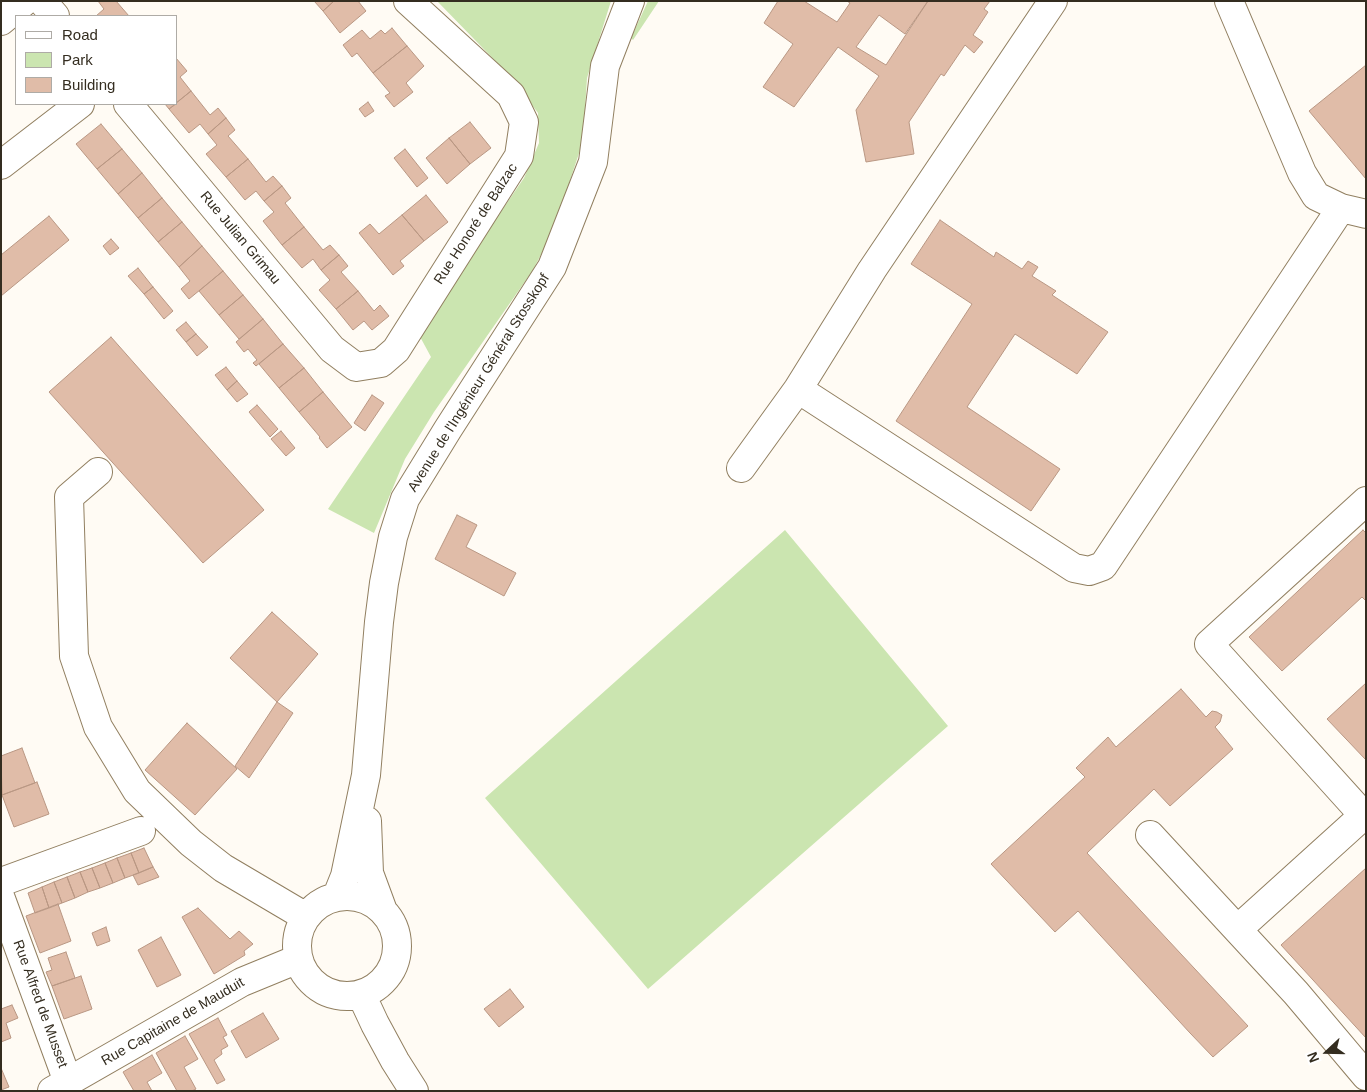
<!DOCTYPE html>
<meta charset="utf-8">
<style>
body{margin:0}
#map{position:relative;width:1367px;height:1092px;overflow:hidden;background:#fffbf4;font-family:Helvetica,sans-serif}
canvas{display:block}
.frame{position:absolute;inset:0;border:2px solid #342d20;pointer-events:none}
.legend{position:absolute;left:15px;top:15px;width:162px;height:90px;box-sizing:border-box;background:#fff;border:1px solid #aeaba6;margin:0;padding:6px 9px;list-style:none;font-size:15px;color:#342d20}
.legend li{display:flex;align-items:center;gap:10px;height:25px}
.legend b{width:25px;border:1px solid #aeaba6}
.north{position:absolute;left:1302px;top:1027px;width:50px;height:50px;-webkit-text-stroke:4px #fff;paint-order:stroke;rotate:249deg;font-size:14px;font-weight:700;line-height:20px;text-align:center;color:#342d20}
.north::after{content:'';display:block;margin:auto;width:18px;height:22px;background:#342d20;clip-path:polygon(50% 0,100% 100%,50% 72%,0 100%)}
</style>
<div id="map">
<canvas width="1367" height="1092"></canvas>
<div class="frame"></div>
<ul class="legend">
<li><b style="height:6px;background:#fff"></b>Road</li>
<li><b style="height:14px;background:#cbe5b0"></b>Park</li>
<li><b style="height:14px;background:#e0bca8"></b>Building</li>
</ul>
<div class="north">N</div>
</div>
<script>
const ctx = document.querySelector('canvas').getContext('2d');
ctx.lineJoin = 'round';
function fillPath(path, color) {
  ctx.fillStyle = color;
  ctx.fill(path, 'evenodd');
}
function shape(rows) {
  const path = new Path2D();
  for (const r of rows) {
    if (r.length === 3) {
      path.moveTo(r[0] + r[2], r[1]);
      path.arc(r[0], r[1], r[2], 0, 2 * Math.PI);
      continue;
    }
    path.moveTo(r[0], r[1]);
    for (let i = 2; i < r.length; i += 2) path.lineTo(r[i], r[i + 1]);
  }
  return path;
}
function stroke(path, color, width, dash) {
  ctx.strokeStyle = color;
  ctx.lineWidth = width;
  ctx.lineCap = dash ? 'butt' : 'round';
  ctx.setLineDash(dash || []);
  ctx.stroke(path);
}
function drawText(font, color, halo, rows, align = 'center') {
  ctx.font = font + ' Helvetica,sans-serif';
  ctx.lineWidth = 4.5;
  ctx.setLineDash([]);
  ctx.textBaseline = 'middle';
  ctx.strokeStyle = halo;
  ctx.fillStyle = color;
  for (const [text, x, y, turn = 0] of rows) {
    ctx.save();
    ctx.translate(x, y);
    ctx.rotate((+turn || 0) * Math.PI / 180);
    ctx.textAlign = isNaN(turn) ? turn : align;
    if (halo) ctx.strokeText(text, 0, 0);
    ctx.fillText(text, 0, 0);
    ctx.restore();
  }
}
const green = shape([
 [437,1,611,1,587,78,583,141,554,229,533,270,434,412,405,459,374,533,328,509,431,357,418,333,524,178,539,143,538,113,511,77],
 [648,1,659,1,633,40,631,38],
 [785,530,948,726,648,989,485,798]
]);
const building = shape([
 [98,1,116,1,129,16,96,16,104,9,98,1],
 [314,1,334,1,323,11,314,1],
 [334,1,358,1,366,11,340,33,323,11,334,1],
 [778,1,804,1,837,22,850,3,847,1,928,1,905,34,879,15,856,47,886,65,928,1,990,1,984,9,988,12,973,35,983,42,974,53,965,45,944,76,941,74,909,122,914,154,866,162,856,110,879,76,838,47,794,107,763,87,793,44,764,23,778,1],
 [392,28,407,46,373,73,357,53,352,57,343,45,362,30,370,39,381,30,385,34,392,28],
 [407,46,424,66,406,83,413,92,394,107,385,96,390,93,373,73,407,46],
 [176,58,187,71,180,77,191,91,176,103,176,58],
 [1366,65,1366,179,1309,111,1366,65],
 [191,91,210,115,218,108,226,118,208,134,200,124,189,133,169,109,191,91],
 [368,102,374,111,365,117,359,109,368,102],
 [165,104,176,104,169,109,165,104],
 [226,118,235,130,228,136,248,159,226,177,206,154,217,145,208,134,226,118],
 [470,122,491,148,470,164,449,138,470,122],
 [101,124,122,149,97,169,76,144,101,124],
 [449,138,470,164,447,184,426,158,449,138],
 [122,149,142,173,118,194,97,169,122,149],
 [405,149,428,178,417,187,394,158,405,149],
 [248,159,266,182,273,176,282,186,264,201,256,191,245,200,226,177,248,159],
 [142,173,162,198,138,218,118,194,142,173],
 [282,186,291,198,285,203,304,227,282,245,263,221,274,212,264,201,282,186],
 [426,195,448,222,424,241,402,215,426,195],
 [162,198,182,222,158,242,138,218,162,198],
 [402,215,424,241,400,261,404,266,393,275,359,233,370,224,379,234,402,215],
 [49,216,69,240,1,296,1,255,49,216],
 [940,220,994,257,996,252,1022,269,1028,261,1038,267,1032,276,1056,291,1052,295,1108,332,1077,374,1015,334,967,407,1060,469,1031,511,896,421,972,304,911,264,940,220],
 [182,222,202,246,179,267,158,242,182,222],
 [304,227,323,250,330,245,339,255,321,270,313,259,302,268,282,245,304,227],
 [111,239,119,248,110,255,103,246,111,239],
 [202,246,223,271,189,299,181,289,190,281,179,267,202,246],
 [339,255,348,266,341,272,358,291,336,309,319,290,330,280,321,270,339,255],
 [138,268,153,287,144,294,128,276,138,268],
 [223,271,243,295,219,315,199,291,223,271],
 [153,287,173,311,164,319,144,294,153,287],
 [358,291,374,311,380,305,389,316,372,330,364,321,353,330,336,309,358,291],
 [243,295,263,319,239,339,219,315,243,295],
 [263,319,283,344,256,366,253,363,257,360,248,349,244,352,236,342,263,319],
 [186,322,196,334,186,342,176,330,186,322],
 [196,334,208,347,197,356,186,342,196,334],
 [111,337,264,510,203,563,49,392,111,337],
 [283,344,304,368,279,388,259,364,283,344],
 [226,367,237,381,227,390,215,375,226,367],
 [304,368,323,392,299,412,279,388,304,368],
 [237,381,248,394,237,402,227,390,237,381],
 [323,392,352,427,327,448,319,438,320,437,299,412,323,392],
 [372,395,384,403,365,431,354,423,372,395],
 [257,405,278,429,270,437,249,412,257,405],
 [281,431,295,448,286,456,271,439,281,431],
 [457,515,477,525,466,547,516,573,504,596,435,559,457,515],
 [1363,530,1366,533,1366,601,1362,597,1282,671,1249,637,1363,530],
 [272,612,318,654,277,702,230,658,272,612],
 [1366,683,1366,760,1327,719,1366,683],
 [1181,689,1206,717,1212,711,1217,712,1222,715,1220,722,1215,727,1233,749,1170,806,1154,789,1087,853,1248,1026,1213,1057,1190,1033,1078,911,1055,932,991,864,1085,777,1076,768,1108,737,1116,747,1181,689],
 [277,702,293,713,249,778,235,766,277,702],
 [187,723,237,769,195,815,145,770,187,723],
 [22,748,35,783,2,795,1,756,22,748],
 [37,782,49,814,14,827,2,795,37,782],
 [144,848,153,867,139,873,131,853,144,848],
 [131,853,139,873,125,878,117,858,131,853],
 [117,858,125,878,113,883,105,863,117,858],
 [105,863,113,883,100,888,92,868,105,863],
 [153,867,159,877,138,885,133,875,153,867],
 [92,868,100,888,88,892,80,872,92,868],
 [1366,868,1366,1038,1281,945,1366,868],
 [80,872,88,892,75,898,67,877,80,872],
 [67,877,75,898,62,903,54,882,67,877],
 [54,882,62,903,49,908,42,887,54,882],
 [42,887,49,908,35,913,28,893,42,887],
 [58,904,71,941,40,953,26,916,58,904],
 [198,908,230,939,239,931,253,944,244,951,245,955,214,974,182,917,198,908],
 [106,927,110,941,97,946,92,933,106,927],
 [161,937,181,975,157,987,138,950,161,937],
 [66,952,75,978,52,986,46,972,52,970,48,958,66,952],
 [81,976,92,1009,64,1019,52,986,81,976],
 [510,989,524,1007,499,1027,484,1009,510,989],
 [12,1005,18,1018,6,1023,11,1038,1,1042,1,1009,12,1005],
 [263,1013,279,1039,246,1058,231,1031,263,1013],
 [218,1018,227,1035,223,1037,228,1046,221,1050,222,1054,214,1060,225,1080,217,1084,189,1034,218,1018],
 [185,1036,198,1059,184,1067,196,1089,192,1091,177,1091,156,1053,185,1036],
 [152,1055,162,1073,147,1082,152,1091,134,1091,123,1072,152,1055],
 [1,1068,9,1087,1,1090,1,1068]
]);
const minor = shape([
 [42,1,55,16],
 [1229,1,1302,173,1316,196,1341,208,1366,214],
 [1,21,25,1],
 [128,104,332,349,356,367,381,363,396,350,519,156,524,122,511,95,408,1],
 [1,165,80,104],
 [798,389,1074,568,1089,571,1103,566,1341,208],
 [741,468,798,389,872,270,1053,1],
 [98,472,69,497,74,656,98,727,137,791,191,843,223,868,306,917],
 [1366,501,1209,644,1366,818],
 [367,821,369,873,383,911],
 [1150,835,1296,993,1366,1076],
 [1,882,141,831],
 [337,896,345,876,366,775,379,622,384,583,393,537,405,499,448,429,552,267,593,162,605,66,630,1],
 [347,946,50],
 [1,899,68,1082],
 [1238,929,1363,816],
 [361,994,375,1024,395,1061,414,1091],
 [52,1091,242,982,298,959]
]);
const streetNames = [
 ["Rue Honoré de Balzac",476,224,-57],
 ["Rue Julian Grimau",240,238,50],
 ["Avenue de l'Ingénieur Général Stosskopf",479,383,-58],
 ["Rue Alfred de Musset",40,1004,70],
 ["Rue Capitaine de Mauduit",173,1022,-30]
];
fillPath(green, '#cbe5b0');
fillPath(building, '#e0bca8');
stroke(building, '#b99783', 1);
stroke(minor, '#917f60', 30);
stroke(minor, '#fff', 28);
drawText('14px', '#342d20', '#fff', streetNames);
</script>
